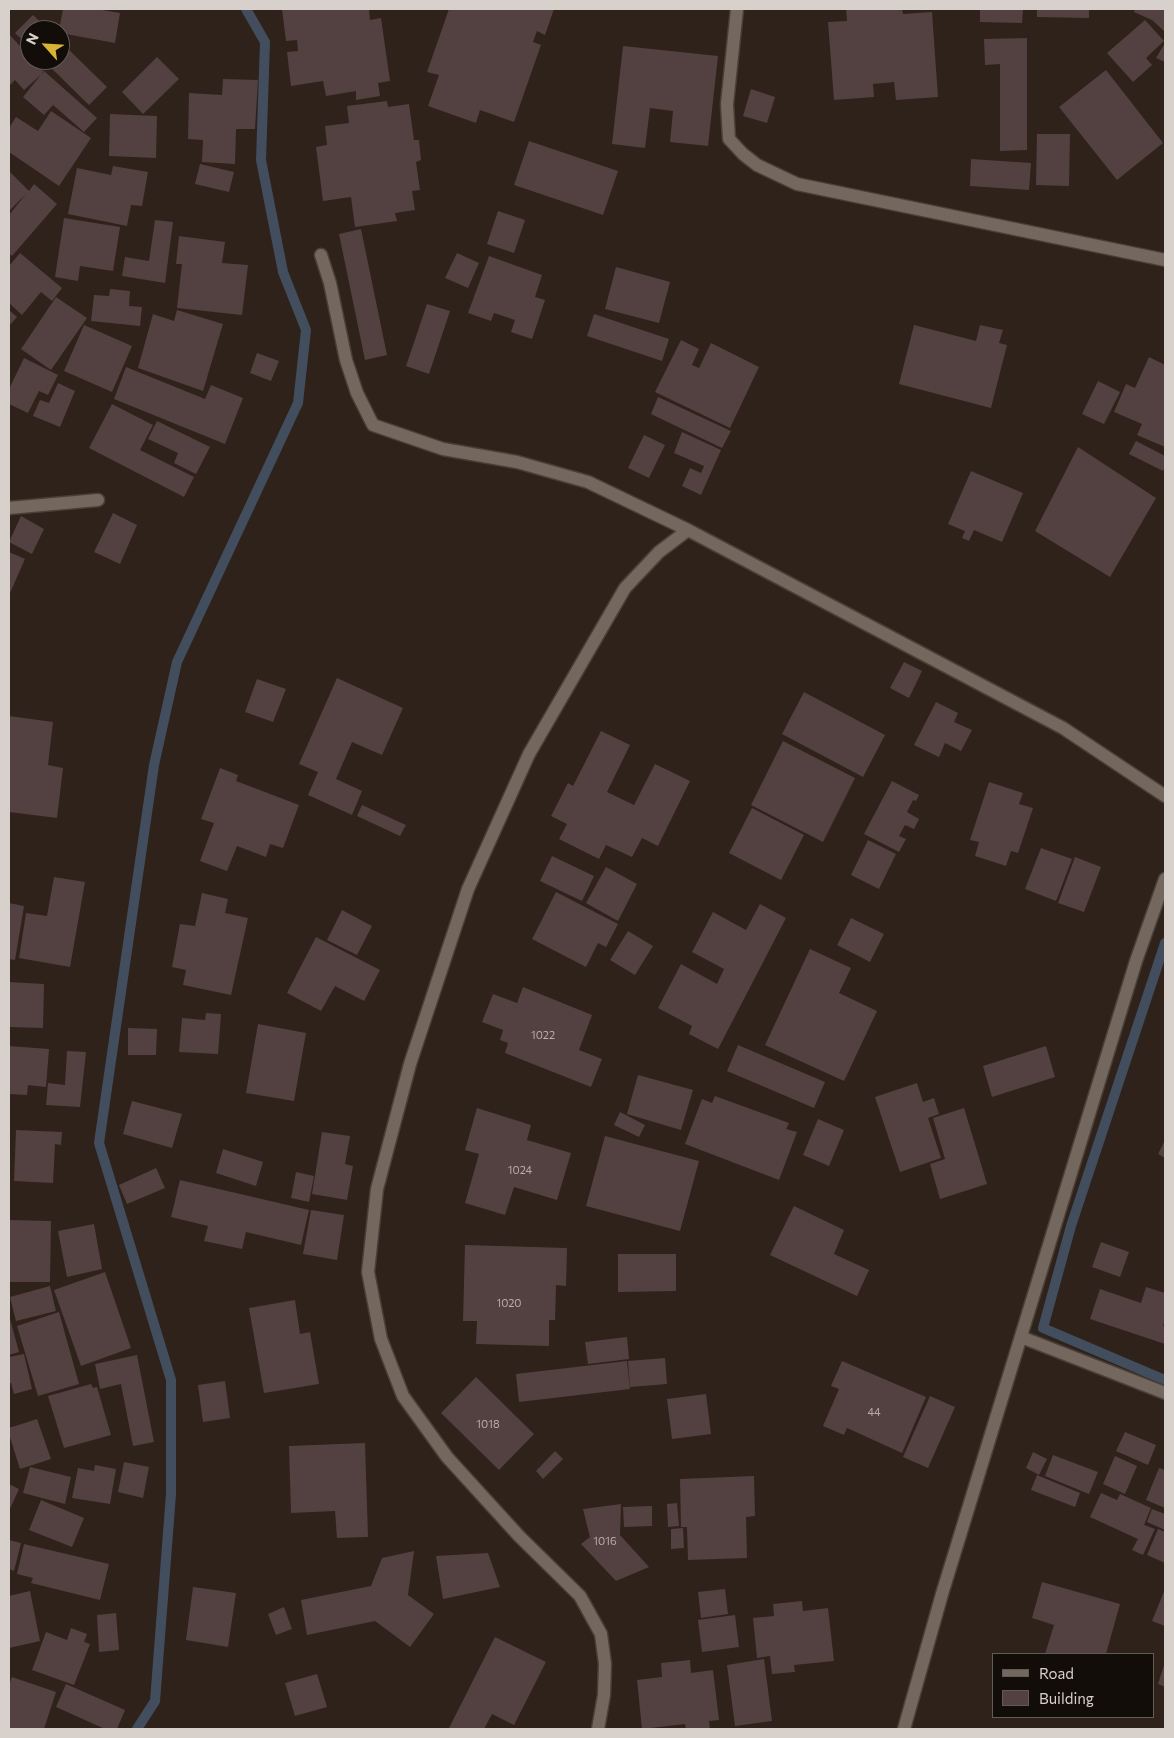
<!DOCTYPE html>
<style>
body{margin:0}
#map{position:relative;width:1174px;height:1738px;overflow:hidden;background:#2e221a;font-family:Commissioner,sans-serif}
canvas{display:block}
.frame{position:absolute;inset:0;border:10px solid #d8d0ca;pointer-events:none}
.legend{position:absolute;left:992px;top:1653px;width:162px;height:65px;box-sizing:border-box;background:#120d09;border:1px solid #615b56;margin:0;padding:6px 9px;list-style:none;font-size:15px;color:#d8d0ca}
.legend li{display:flex;align-items:center;gap:10px;height:25px}
.legend b{width:25px;border:1px solid #615b56}
.north{position:absolute;left:20px;top:20px;width:50px;height:50px;box-sizing:border-box;background:#120d09;border:1px solid #615b56;border-radius:50%;rotate:296deg;font-size:14px;font-weight:700;line-height:20px;text-align:center;color:#d8d0ca}
.north::after{content:'';display:block;margin:auto;width:18px;height:22px;background:#d9b334;clip-path:polygon(50% 0,100% 100%,50% 72%,0 100%)}
</style>
<div id="map">
<canvas width="1174" height="1738"></canvas>
<div class="frame"></div>
<ul class="legend">
<li><b style="height:6px;background:#74675d"></b>Road</li>
<li><b style="height:14px;background:#524140"></b>Building</li>
</ul>
<div class="north">N</div>
</div>
<script>
const ctx = document.querySelector('canvas').getContext('2d');
ctx.lineJoin = 'round';
function shape(rows) {
  const path = new Path2D();
  for (const r of rows) {
    path.moveTo(r[0], r[1]);
    for (let i = 2; i < r.length; i += 2) path.lineTo(r[i], r[i + 1]);
  }
  return path;
}
function stroke(path, color, width, dash) {
  ctx.strokeStyle = color;
  ctx.lineWidth = width;
  ctx.lineCap = dash ? 'butt' : 'round';
  ctx.setLineDash(dash || []);
  ctx.stroke(path);
}
function fillPath(path, color) {
  ctx.fillStyle = color;
  ctx.fill(path, 'evenodd');
}
function drawText(font, color, halo, rows, align = 'center') {
  ctx.font = font + ' Commissioner,sans-serif';
  ctx.lineWidth = 4;
  ctx.setLineDash([]);
  ctx.textBaseline = 'middle';
  ctx.strokeStyle = halo;
  ctx.fillStyle = color;
  for (const [text, x, y, turn = 0] of rows) {
    ctx.save();
    ctx.translate(x, y);
    ctx.rotate((+turn || 0) * Math.PI / 180);
    ctx.textAlign = isNaN(turn) ? turn : align;
    if (halo) ctx.strokeText(text, 0, 0);
    ctx.fillText(text, 0, 0);
    ctx.restore();
  }
}
const stream = shape([
 [1165,943,1071,1226,1043,1328,1165,1380],
 [137,1729,155,1701,171,1494,171,1380,99,1143,154,765,177,662,298,403,306,330,283,272,261,160,265,42,246,9]
]);
const building = shape([
 [63,9,96,9,120,13,115,43,60,33,59,30],
 [282,9,369,9,370,20,381,18,390,81,378,83,380,96,356,100,356,91,326,96,323,81,291,86,287,52,298,51,297,40,286,41],
 [449,9,554,9,545,35,537,31,533,42,541,45,514,122,480,110,476,123,428,106,439,75,427,72],
 [846,9,902,9,903,14,932,12,938,97,896,100,894,82,873,84,874,97,834,100,828,22,847,21],
 [980,9,1023,9,1022,23,980,22],
 [1037,9,1089,9,1089,18,1037,17],
 [1135,9,1165,9,1165,32,1152,20,1134,12],
 [33,15,49,30,30,30,30,47,15,33],
 [1145,20,1164,41,1146,58,1152,65,1133,82,1107,53],
 [9,34,30,57,30,60,33,60,44,72,24,90,15,80,9,86],
 [1027,38,1027,150,1000,151,1000,64,985,65,984,39],
 [60,41,107,87,89,105,43,60,60,60],
 [1165,43,1165,62,1156,58],
 [623,46,718,56,708,146,670,142,673,111,650,108,645,148,612,144],
 [157,57,179,79,143,114,122,92],
 [1106,70,1163,143,1117,180,1059,107],
 [44,71,97,118,84,132,53,105,44,115,23,97],
 [223,79,258,80,255,129,236,129,235,164,202,162,203,140,188,139,189,93,222,95],
 [751,89,775,97,767,123,743,116],
 [387,101,388,107,409,104,414,140,419,140,421,160,416,162,420,190,412,191,415,210,395,213,397,221,355,227,351,197,323,201,316,147,327,145,325,126,349,123,347,106],
 [51,111,91,138,59,186,9,152,9,128,16,117,38,131],
 [110,114,157,116,156,158,109,156],
 [1037,134,1070,134,1069,186,1036,185],
 [529,141,618,171,603,215,514,185],
 [971,159,1031,163,1029,190,970,186],
 [200,164,234,172,229,192,195,184],
 [113,166,148,172,142,206,131,205,127,226,68,214,77,168,111,175],
 [9,171,29,191,34,184,57,204,12,256,9,253,9,215,26,194,9,211],
 [498,211,525,220,514,253,487,244],
 [64,218,120,227,113,271,80,266,78,281,55,277],
 [155,220,173,222,165,283,122,276,125,257,149,261],
 [361,229,387,355,365,360,339,234],
 [179,236,225,242,222,263,248,265,242,315,177,308,182,264,176,264],
 [20,253,62,288,52,301,41,292,22,315,9,303,9,266],
 [457,253,479,263,468,288,445,278],
 [489,256,542,275,535,297,545,300,532,339,511,332,515,320,494,313,491,321,468,313],
 [616,267,670,282,659,323,605,309],
 [110,289,130,291,129,306,142,307,140,326,91,321,94,295,109,296],
 [56,297,87,318,51,370,21,349],
 [427,304,450,311,429,374,406,366],
 [9,310,17,317,9,326],
 [177,310,223,324,203,391,138,368,153,314,174,321],
 [594,314,669,339,662,361,587,336],
 [84,325,132,346,112,392,64,371],
 [914,325,976,341,980,325,1003,330,999,343,1007,345,991,408,899,384],
 [681,340,699,349,692,365,699,368,711,343,759,367,730,428,655,392],
 [257,353,279,361,271,381,250,373],
 [1149,357,1165,365,1165,447,1137,435,1142,424,1114,412,1126,384,1135,388],
 [24,358,58,375,48,395,39,391,28,413,9,404,9,389],
 [126,367,205,399,211,385,243,398,225,444,114,399],
 [1098,381,1120,392,1104,424,1082,414],
 [58,383,75,391,60,427,33,416,40,400,49,403],
 [658,397,731,431,722,448,651,414],
 [112,404,153,425,140,450,194,477,184,497,89,448],
 [157,421,210,447,196,474,174,463,178,453,148,439],
 [682,432,721,450,701,495,682,486,690,468,701,473,704,466,674,453],
 [644,435,665,445,649,478,628,468],
 [1136,441,1165,456,1165,467,1163,471,1129,454],
 [1078,447,1156,498,1110,577,1035,531],
 [971,471,1023,493,1002,542,974,530,969,541,962,538,965,531,948,524],
 [113,513,137,525,120,564,94,552],
 [21,516,44,529,32,554,9,542],
 [9,552,25,559,10,593,9,592],
 [904,662,922,671,909,698,890,688],
 [337,678,403,708,382,755,352,742,336,779,362,791,352,815,308,795,318,772,299,764],
 [257,679,286,689,273,722,245,712],
 [804,692,885,735,863,777,782,734],
 [936,702,958,713,954,722,972,730,961,751,945,743,939,757,914,745],
 [9,716,53,722,48,765,63,768,57,818,9,812],
 [601,731,630,745,607,792,634,805,655,764,690,781,658,846,642,838,632,857,606,845,599,859,559,839,567,824,551,816,568,783,573,786],
 [783,741,855,778,823,842,751,805],
 [220,768,238,775,236,781,299,805,283,848,270,844,266,857,237,846,227,871,200,861,214,823,201,819],
 [892,781,919,795,916,801,913,800,907,812,919,819,914,829,905,825,899,836,906,839,899,852,864,834],
 [989,782,1023,793,1019,804,1033,808,1018,853,1011,851,1006,866,975,856,979,842,970,840],
 [362,805,406,825,400,836,357,816],
 [752,808,804,835,781,880,729,853],
 [868,840,896,854,879,889,851,875],
 [1041,848,1072,859,1056,901,1025,889],
 [552,856,594,876,582,901,540,881],
 [1075,857,1101,867,1084,912,1058,903],
 [606,867,637,884,618,921,586,903],
 [54,877,85,882,70,967,19,958,26,913,47,916],
 [556,892,618,924,606,947,598,943,586,967,532,939],
 [202,893,228,899,225,913,248,918,231,995,183,985,186,970,172,967,180,924,195,926],
 [9,903,24,906,15,960,9,959],
 [760,904,786,918,718,1049,689,1034,692,1026,658,1008,681,964,717,984,724,969,692,952,713,912,746,930],
 [342,910,372,926,357,955,327,940],
 [851,918,884,934,870,962,837,945],
 [628,931,653,946,635,975,610,960],
 [316,937,380,970,364,1001,335,986,321,1011,287,993],
 [810,949,851,968,839,993,877,1011,844,1081,765,1045],
 [9,982,44,984,43,1028,9,1027],
 [523,987,592,1015,579,1050,602,1059,591,1087,505,1053,508,1043,500,1040,503,1030,482,1022,493,994,517,1003],
 [206,1013,221,1014,218,1054,179,1052,182,1018,205,1020],
 [258,1024,306,1033,294,1101,246,1093],
 [128,1028,157,1029,156,1055,128,1055],
 [738,1045,825,1082,814,1108,727,1071],
 [9,1046,49,1049,46,1087,28,1085,27,1095,9,1094],
 [1046,1046,1055,1077,992,1097,983,1066],
 [67,1051,86,1052,80,1107,46,1105,48,1083,65,1085],
 [638,1075,693,1090,681,1130,627,1114],
 [917,1083,923,1102,934,1098,939,1114,928,1118,941,1158,900,1172,875,1097],
 [715,1096,789,1123,786,1129,797,1132,779,1180,685,1144,702,1099,712,1103],
 [132,1101,182,1114,172,1148,123,1134],
 [477,1108,531,1125,527,1140,571,1153,557,1200,514,1187,505,1215,465,1203,479,1154,465,1150],
 [964,1108,987,1184,940,1199,930,1164,945,1159,933,1118],
 [620,1112,645,1125,639,1137,614,1125],
 [818,1119,844,1130,829,1166,803,1155],
 [16,1130,62,1132,61,1145,55,1144,53,1183,14,1181],
 [322,1132,350,1136,345,1164,353,1166,347,1200,312,1194],
 [605,1136,699,1161,680,1231,586,1206],
 [1165,1140,1165,1158,1158,1154],
 [223,1149,263,1162,256,1186,216,1173],
 [156,1168,165,1188,127,1204,119,1185],
 [296,1172,314,1176,309,1202,291,1198],
 [180,1180,309,1210,301,1245,246,1232,242,1249,204,1241,208,1226,171,1217],
 [794,1206,844,1230,834,1254,869,1270,857,1296,770,1255],
 [311,1210,344,1215,337,1260,303,1254],
 [10,1220,51,1221,50,1282,9,1282],
 [94,1224,102,1269,67,1277,58,1231],
 [1101,1242,1129,1252,1120,1277,1092,1267],
 [465,1245,567,1248,566,1286,556,1285,555,1320,549,1320,549,1346,476,1344,477,1321,463,1321],
 [618,1254,676,1254,676,1291,618,1292],
 [105,1272,131,1348,81,1366,54,1290],
 [50,1286,56,1311,16,1321,10,1297],
 [1146,1287,1165,1293,1165,1319,1163,1326,1165,1326,1165,1344,1090,1319,1100,1289,1141,1303],
 [295,1300,300,1334,310,1332,319,1384,264,1393,249,1308],
 [59,1312,79,1384,38,1396,17,1326],
 [9,1315,19,1352,9,1355],
 [627,1337,629,1359,588,1364,585,1342],
 [24,1354,32,1389,14,1394,11,1383,9,1383,9,1357],
 [137,1355,154,1442,133,1446,121,1384,100,1389,95,1364],
 [665,1358,667,1384,630,1387,628,1361],
 [627,1361,630,1389,519,1402,516,1374],
 [842,1361,926,1397,902,1453,847,1428,844,1435,823,1426,839,1389,831,1386],
 [476,1377,534,1434,499,1470,441,1413],
 [225,1381,230,1418,203,1422,198,1385],
 [91,1384,93,1388,97,1387,111,1435,64,1448,48,1396],
 [706,1394,711,1434,672,1439,667,1399],
 [930,1396,955,1407,928,1468,903,1457],
 [37,1419,51,1459,20,1469,9,1434,9,1428],
 [1125,1432,1156,1445,1148,1465,1116,1451],
 [365,1443,368,1537,337,1538,335,1511,291,1513,289,1446],
 [555,1451,563,1459,543,1479,536,1471],
 [1033,1452,1047,1459,1039,1475,1026,1468],
 [1053,1455,1098,1472,1089,1494,1045,1476],
 [1115,1456,1137,1466,1125,1494,1103,1484],
 [124,1462,149,1467,143,1498,118,1492],
 [95,1465,116,1469,110,1504,72,1498,78,1468,94,1471],
 [30,1467,71,1477,65,1504,23,1493],
 [1159,1468,1165,1470,1165,1508,1146,1500],
 [1037,1475,1080,1493,1075,1507,1031,1490],
 [754,1476,755,1516,746,1517,747,1558,688,1560,687,1527,681,1527,680,1479],
 [9,1484,19,1489,9,1511],
 [1101,1493,1117,1500,1120,1494,1151,1508,1144,1525,1155,1529,1143,1555,1132,1550,1138,1539,1090,1517],
 [41,1500,84,1518,72,1547,29,1530],
 [677,1503,679,1526,668,1527,667,1504],
 [621,1504,620,1535,649,1567,616,1581,581,1544,590,1537,583,1509],
 [652,1506,652,1526,624,1527,623,1507],
 [1152,1509,1165,1514,1165,1530,1147,1522],
 [683,1528,684,1548,671,1549,671,1529],
 [1158,1529,1165,1532,1165,1563,1147,1555],
 [9,1540,21,1543,14,1571,9,1569],
 [24,1544,109,1564,100,1600,31,1583,33,1578,17,1574],
 [414,1551,408,1595,434,1614,410,1647,375,1621,307,1635,301,1600,371,1586,382,1558],
 [488,1553,500,1587,443,1599,436,1556],
 [1042,1582,1120,1604,1106,1654,1045,1654,1054,1625,1032,1618],
 [193,1587,236,1593,228,1647,186,1640],
 [725,1589,728,1614,701,1618,698,1592],
 [1165,1589,1165,1626,1152,1621],
 [30,1591,40,1641,9,1648,9,1596],
 [802,1601,803,1611,828,1608,834,1661,794,1665,795,1672,772,1674,770,1656,757,1658,753,1618,774,1616,773,1604],
 [284,1607,292,1629,276,1635,268,1614],
 [116,1613,119,1650,99,1652,97,1615],
 [735,1615,739,1647,702,1652,698,1620],
 [71,1628,87,1634,84,1642,90,1644,74,1685,32,1670,46,1632,67,1640],
 [495,1637,546,1662,514,1725,492,1714,484,1729,451,1729,449,1728],
 [764,1659,772,1721,735,1726,727,1665],
 [690,1660,691,1673,713,1670,719,1720,709,1721,710,1729,686,1729,685,1724,642,1729,637,1680,662,1677,661,1663],
 [1165,1662,1165,1687,1158,1684],
 [317,1674,327,1707,295,1716,285,1683],
 [12,1677,56,1692,44,1729,9,1729,9,1685],
 [66,1684,125,1710,117,1729,105,1729,56,1707]
]);
const minor = shape([
 [737,9,727,104,729,139,743,154,757,165,797,184,1165,260],
 [321,255,330,283,346,360,357,393,373,425,443,449,517,462,588,482,688,530,1063,728,1165,796],
 [9,508,98,500],
 [1021,1337,1165,1393],
 [598,1729,604,1695,605,1664,601,1634,580,1596,519,1536,447,1457,403,1396,381,1339,368,1272,377,1189,410,1064,468,889,529,754,625,588,659,552,688,530],
 [904,1729,942,1594,1136,961,1165,879]
]);
const numberNames = [
 ["1022",543,1035],
 ["1024",520,1170],
 ["1020",509,1303],
 ["44",874,1412],
 ["1018",488,1424],
 ["1016",605,1541]
];
stroke(stream, '#424e5e', 10);
fillPath(building, '#524140');
stroke(minor, '#483f38', 15);
stroke(minor, '#74675d', 12);
drawText('11px', '#b6aca8', null, numberNames);
</script>
